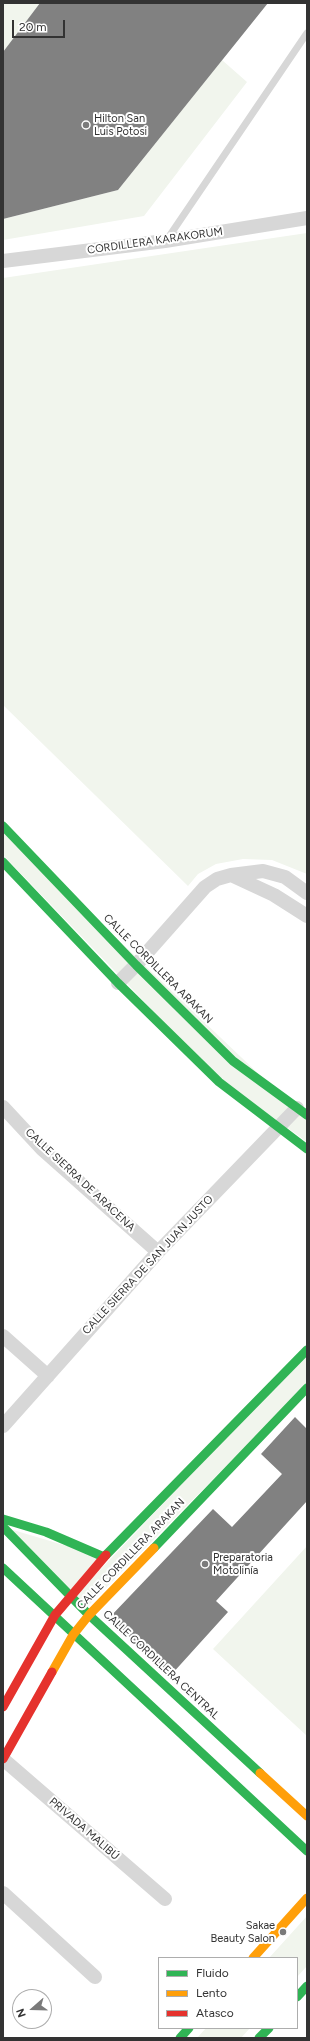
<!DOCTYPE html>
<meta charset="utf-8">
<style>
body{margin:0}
#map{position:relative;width:310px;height:2041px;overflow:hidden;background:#fff;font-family:Figtree,sans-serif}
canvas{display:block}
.frame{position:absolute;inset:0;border:4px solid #333;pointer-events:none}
.legend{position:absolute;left:158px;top:1957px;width:140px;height:72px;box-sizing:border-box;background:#fff;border:1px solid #adadad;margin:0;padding:5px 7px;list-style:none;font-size:12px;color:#333}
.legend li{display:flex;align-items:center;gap:8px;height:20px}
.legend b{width:20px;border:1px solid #adadad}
.north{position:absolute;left:12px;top:1989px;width:40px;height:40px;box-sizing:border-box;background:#fff;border:1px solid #adadad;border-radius:50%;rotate:250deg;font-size:11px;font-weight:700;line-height:16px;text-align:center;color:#333}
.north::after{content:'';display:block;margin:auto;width:14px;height:18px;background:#7a7a7a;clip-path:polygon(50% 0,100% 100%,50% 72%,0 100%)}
.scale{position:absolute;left:12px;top:20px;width:53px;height:18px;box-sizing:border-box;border:2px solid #333;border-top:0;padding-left:5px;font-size:12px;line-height:14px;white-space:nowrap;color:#333;-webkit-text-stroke:3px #fff;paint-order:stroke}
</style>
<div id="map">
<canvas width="310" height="2041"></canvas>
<div class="frame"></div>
<ul class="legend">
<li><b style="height:5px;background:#30b455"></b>Fluido</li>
<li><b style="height:5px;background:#ff9f0a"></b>Lento</li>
<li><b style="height:5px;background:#e5322d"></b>Atasco</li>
</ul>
<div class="north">N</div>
<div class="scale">20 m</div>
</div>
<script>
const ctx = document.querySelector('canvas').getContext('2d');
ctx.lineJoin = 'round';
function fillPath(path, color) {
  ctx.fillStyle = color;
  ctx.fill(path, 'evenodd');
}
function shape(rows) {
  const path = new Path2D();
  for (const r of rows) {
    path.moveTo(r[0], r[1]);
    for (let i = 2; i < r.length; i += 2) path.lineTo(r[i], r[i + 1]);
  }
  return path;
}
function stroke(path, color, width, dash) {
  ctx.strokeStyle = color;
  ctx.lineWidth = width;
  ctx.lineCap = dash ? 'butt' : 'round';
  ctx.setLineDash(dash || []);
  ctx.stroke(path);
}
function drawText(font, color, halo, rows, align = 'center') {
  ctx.font = font + ' Figtree,sans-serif';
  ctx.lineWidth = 4;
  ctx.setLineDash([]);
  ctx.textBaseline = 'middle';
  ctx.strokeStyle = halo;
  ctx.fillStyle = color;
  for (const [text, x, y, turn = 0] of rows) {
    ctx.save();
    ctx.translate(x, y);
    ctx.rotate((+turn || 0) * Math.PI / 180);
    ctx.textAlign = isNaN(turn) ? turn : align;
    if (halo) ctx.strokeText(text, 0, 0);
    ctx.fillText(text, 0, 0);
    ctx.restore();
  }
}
const green = shape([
 [3,3,40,3,3,52],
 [222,60,247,82,144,216,3,240,3,219,118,190],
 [307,233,307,874,272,860,243,859,216,864,198,874,188,886,3,705,3,278],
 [3,830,307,1120,307,1142,215,1075,3,855],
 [307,1353,307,1384,88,1606,76,1595],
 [3,1527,104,1557,70,1596],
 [307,1546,307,1736,213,1649],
 [307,1916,307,1966,297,1977,297,1958,269,1958],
 [206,2028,250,2028,241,2038,197,2038]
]);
const building = shape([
 [40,3,268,3,118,190,3,219,3,52],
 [295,1417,307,1429,307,1501,216,1601,228,1612,171,1675,109,1618,213,1509,232,1527,282,1474,261,1454]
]);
const lane = shape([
 [166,241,307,33]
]);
const street = shape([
 [3,261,165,241,307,218],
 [231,875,274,895,307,916],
 [118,983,136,965,205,887,217,879,231,875,263,871,285,877,307,893],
 [3,1107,42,1149,158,1252],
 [3,1336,48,1376],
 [3,1426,158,1252,297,1108],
 [3,1759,165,1899],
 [3,1893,95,1977]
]);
const fast = shape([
 [3,826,136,965,233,1061,307,1115],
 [3,862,118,983,219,1082,307,1149],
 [3,1519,46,1532,104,1557],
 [3,1527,89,1615,260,1773],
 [154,1548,307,1388],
 [106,1555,307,1350],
 [3,1568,307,1851],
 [297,1997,307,1986],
 [180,2038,189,2028],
 [259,2038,269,2028]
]);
const slow = shape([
 [52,1672,73,1635,89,1615,154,1548],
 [260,1773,307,1816],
 [253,1958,307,1898]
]);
const jam = shape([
 [3,1707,55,1615,106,1555],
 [3,1759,52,1672]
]);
const markers = [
 [86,125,4,"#7a7a7a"],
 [205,1564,4,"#7a7a7a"],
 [283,1932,4,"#7a7a7a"]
];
const poiNames = [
 ["Hilton San",94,119],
 ["Luis Potosi",94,132],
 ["Preparatoria",213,1558],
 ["Motolinía",213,1571],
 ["Sakae",275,1926,"right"],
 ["Beauty Salon",275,1939,"right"]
];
const streetNames = [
 ["CORDILLERA KARAKORUM",155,241,-8],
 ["CALLE CORDILLERA ARAKAN",158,969,45],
 ["CALLE SIERRA DE ARACENA",80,1180,43],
 ["CALLE SIERRA DE SAN JUAN JUSTO",148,1265,-47],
 ["CALLE CORDILLERA ARAKAN",131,1554,-46],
 ["CALLE CORDILLERA CENTRAL",161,1665,43],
 ["PRIVADA MALIBÚ",84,1829,41]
];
fillPath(green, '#f1f5ed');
fillPath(building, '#818181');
stroke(lane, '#d7d7d7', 7);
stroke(street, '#d7d7d7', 14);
stroke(fast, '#30b455', 9);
stroke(slow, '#ff9f0a', 9);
stroke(jam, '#e5322d', 9);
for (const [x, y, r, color] of markers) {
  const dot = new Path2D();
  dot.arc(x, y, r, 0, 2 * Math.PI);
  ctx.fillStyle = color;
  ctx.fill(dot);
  stroke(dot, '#fff', 1.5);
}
drawText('11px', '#333', '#fff', poiNames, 'left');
drawText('11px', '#333', '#fff', streetNames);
</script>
